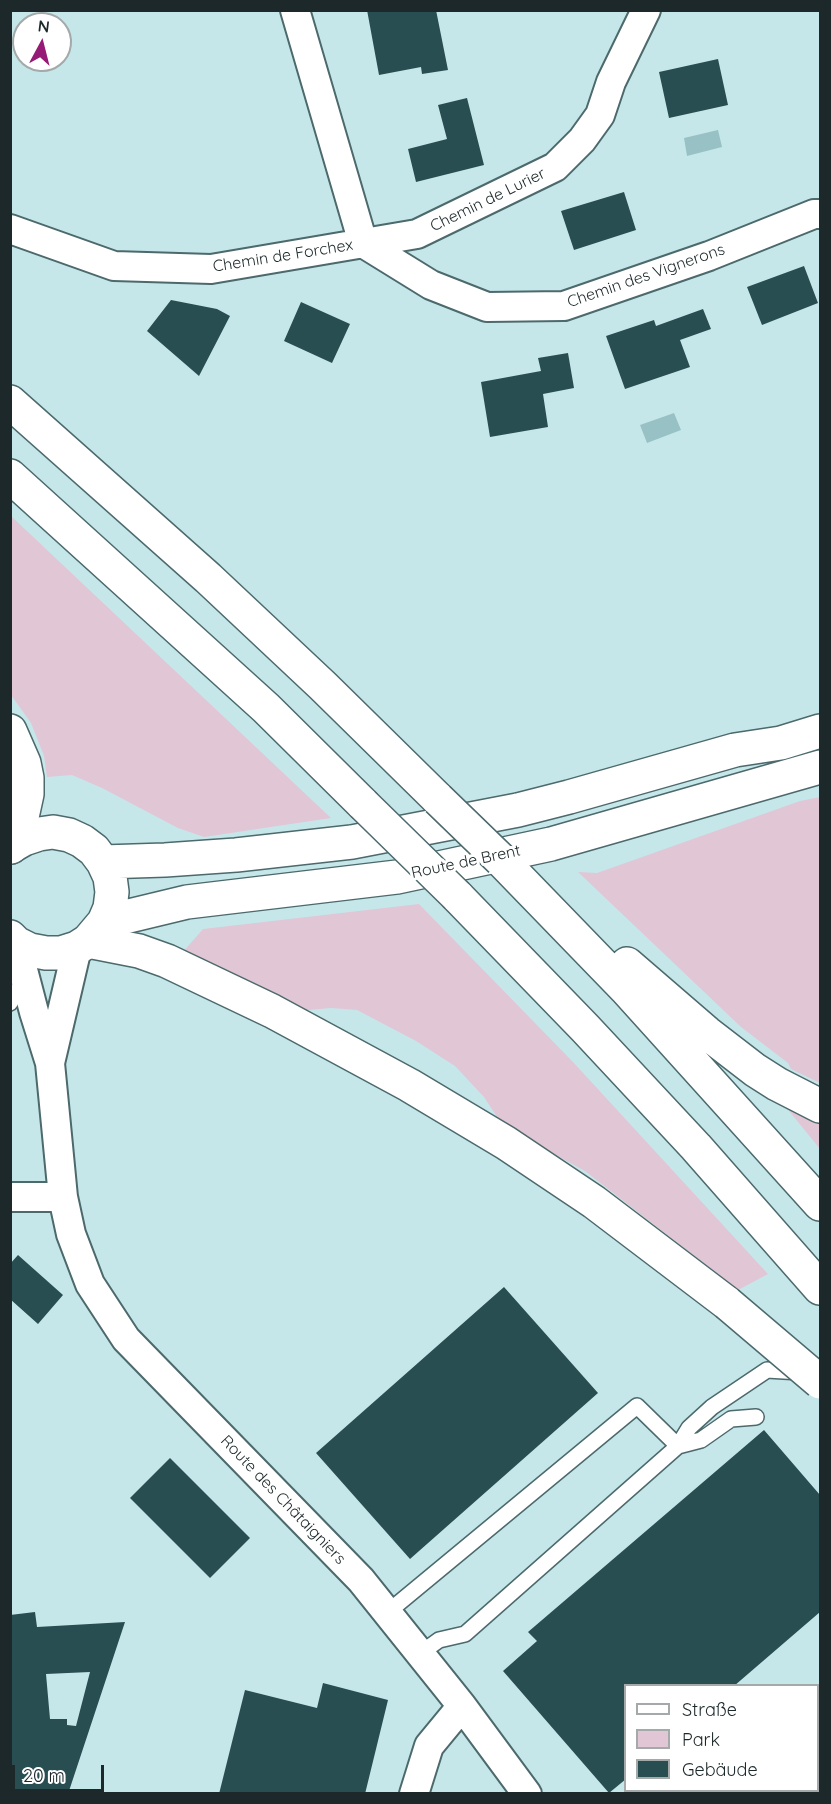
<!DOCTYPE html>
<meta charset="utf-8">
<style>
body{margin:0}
#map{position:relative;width:831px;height:1804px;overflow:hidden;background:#c6e7ea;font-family:Quicksand,sans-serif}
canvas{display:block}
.frame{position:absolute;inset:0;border:12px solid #1c2829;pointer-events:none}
.legend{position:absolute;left:624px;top:1684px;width:195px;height:108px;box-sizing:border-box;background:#fff;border:2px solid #a4a9a9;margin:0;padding:8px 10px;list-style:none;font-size:18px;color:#1c2829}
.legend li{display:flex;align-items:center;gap:12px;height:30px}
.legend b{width:30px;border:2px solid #a4a9a9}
.north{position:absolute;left:12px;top:12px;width:60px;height:60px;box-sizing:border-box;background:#fff;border:2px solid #a4a9a9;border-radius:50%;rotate:7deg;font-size:16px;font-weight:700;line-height:24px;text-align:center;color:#1c2829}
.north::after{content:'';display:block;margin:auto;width:21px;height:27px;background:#961b76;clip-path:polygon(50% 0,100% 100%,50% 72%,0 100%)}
.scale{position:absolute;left:12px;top:1765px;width:92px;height:27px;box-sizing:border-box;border:3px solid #1c2829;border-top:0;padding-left:8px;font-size:18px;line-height:21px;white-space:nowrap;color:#1c2829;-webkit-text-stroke:4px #fff;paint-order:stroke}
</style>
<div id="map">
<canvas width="831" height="1804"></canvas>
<div class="frame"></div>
<ul class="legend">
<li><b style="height:8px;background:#fff"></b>Straße</li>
<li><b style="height:16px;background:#e1c6d6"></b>Park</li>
<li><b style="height:16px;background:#284e52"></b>Gebäude</li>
</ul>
<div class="north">N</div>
<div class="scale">20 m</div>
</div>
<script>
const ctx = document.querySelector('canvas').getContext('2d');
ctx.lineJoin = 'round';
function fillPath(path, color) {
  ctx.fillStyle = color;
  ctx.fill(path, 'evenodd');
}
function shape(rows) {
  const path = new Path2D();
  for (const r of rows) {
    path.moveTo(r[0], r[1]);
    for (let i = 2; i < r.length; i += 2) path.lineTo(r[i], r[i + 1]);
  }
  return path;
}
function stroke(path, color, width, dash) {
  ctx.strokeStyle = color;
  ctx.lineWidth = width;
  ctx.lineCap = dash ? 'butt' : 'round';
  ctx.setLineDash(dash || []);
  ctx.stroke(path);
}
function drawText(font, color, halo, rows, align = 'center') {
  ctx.font = font + ' Quicksand,sans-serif';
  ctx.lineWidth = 6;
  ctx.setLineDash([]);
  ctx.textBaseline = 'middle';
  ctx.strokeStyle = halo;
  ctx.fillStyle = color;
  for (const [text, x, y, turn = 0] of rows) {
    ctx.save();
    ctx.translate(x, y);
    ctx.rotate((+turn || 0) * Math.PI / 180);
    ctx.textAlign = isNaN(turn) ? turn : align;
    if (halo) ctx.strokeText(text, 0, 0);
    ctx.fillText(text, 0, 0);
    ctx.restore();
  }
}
const green = shape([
 [11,516,331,818,204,837,178,828,102,788,72,775,47,777,44,756,31,723,11,695],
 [820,797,820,1083,791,1069,788,1063,741,1027,578,872,597,873,800,801],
 [419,904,573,1062,768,1274,738,1290,585,1171,503,1126,484,1097,455,1066,416,1041,357,1010,331,1008,298,1011,182,953,203,929],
 [785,1106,820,1121,820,1149]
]);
const water = shape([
 [718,130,722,147,687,156,684,138],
 [674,413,681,430,647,443,640,425]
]);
const building = shape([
 [367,10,436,10,448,70,422,74,421,67,379,75],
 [718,59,728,105,669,118,659,72],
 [467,98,484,165,416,182,408,149,447,139,438,105],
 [624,192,636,230,574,250,561,211],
 [804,266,818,303,762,325,747,287],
 [171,300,217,309,230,316,199,376,147,331],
 [301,302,350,324,332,363,284,341],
 [703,309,711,329,680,340,690,367,625,389,606,336,654,320,656,326],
 [568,353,574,388,543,394,548,427,490,437,481,382,541,371,538,358],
 [18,1255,63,1295,38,1324,10,1299,10,1264],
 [504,1287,598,1393,410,1559,316,1453],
 [764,1430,820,1495,820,1612,734,1686,626,1686,626,1779,609,1793,503,1671,537,1641,528,1632],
 [170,1458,250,1538,210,1578,130,1498],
 [35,1612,37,1627,125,1622,68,1794,10,1794,10,1615],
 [90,1672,76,1726,67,1725,67,1719,50,1719,46,1674],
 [323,1683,388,1700,365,1794,219,1794,245,1690,317,1708]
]);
const lane = shape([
 [10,1003,25,978],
 [678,1446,701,1440,731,1419,756,1417],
 [388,1612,637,1406,678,1446],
 [421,1653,439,1640,465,1634,678,1446,689,1428,712,1407,767,1370,800,1372],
 [818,1776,820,1771],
 [806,1794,808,1790]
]);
const street = shape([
 [295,10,363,243,431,285,487,307,564,306,709,256,814,214,820,214],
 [10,229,114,266,211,269,417,234,555,167,582,140,600,115,611,82,646,10],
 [16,943,34,1012,50,1063,63,1197,71,1234,90,1284,126,1339,361,1580,462,1706,527,1794],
 [50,1063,77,948],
 [10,1197,63,1197],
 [414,1794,429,1746,462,1706]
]);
const secondary = shape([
 [10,847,24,839,39,834,53,832,69,835,82,841,94,850,103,862,110,877,112,892,110,908,104,922,88,941,77,948,61,953,46,953,30,950,16,943,10,937],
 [103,862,165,860,236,855,352,842,518,810,569,797,735,750,781,743,820,731],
 [104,922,187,902,397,877,551,844,820,767]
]);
const highway = shape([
 [10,402,208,578,323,686,438,799],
 [10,476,266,708,363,804],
 [10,731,24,763,27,778,27,794,22,817,11,847],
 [501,860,626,989,820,1204],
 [457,896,585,1028,696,1147,820,1288],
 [88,941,139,951,167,961,272,1011,409,1085,506,1143,594,1202,727,1303],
 [627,964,707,1033,755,1070,777,1084,820,1106]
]);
const highwayBridge = shape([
 [438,799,501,860],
 [363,804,457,896],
 [727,1303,820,1382]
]);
const streetNames = [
 ["Chemin de Lurier",488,200,-26],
 ["Chemin de Forchex",283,256,-9],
 ["Chemin des Vignerons",646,276,-19],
 ["Route de Brent",466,862,-12],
 ["Route des Châtaigniers",283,1500,46]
];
fillPath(green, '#e1c6d6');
fillPath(water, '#98c1c5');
fillPath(building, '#284e52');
stroke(lane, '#4c696c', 18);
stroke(street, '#4c696c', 32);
stroke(secondary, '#4c696c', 36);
stroke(highway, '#4c696c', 36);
stroke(lane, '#fff', 15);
stroke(street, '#fff', 28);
stroke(secondary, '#fff', 33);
stroke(highway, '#fff', 33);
stroke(highwayBridge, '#4c696c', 36, []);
stroke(highwayBridge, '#fff', 33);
drawText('16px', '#1c2829', '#fff', streetNames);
</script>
